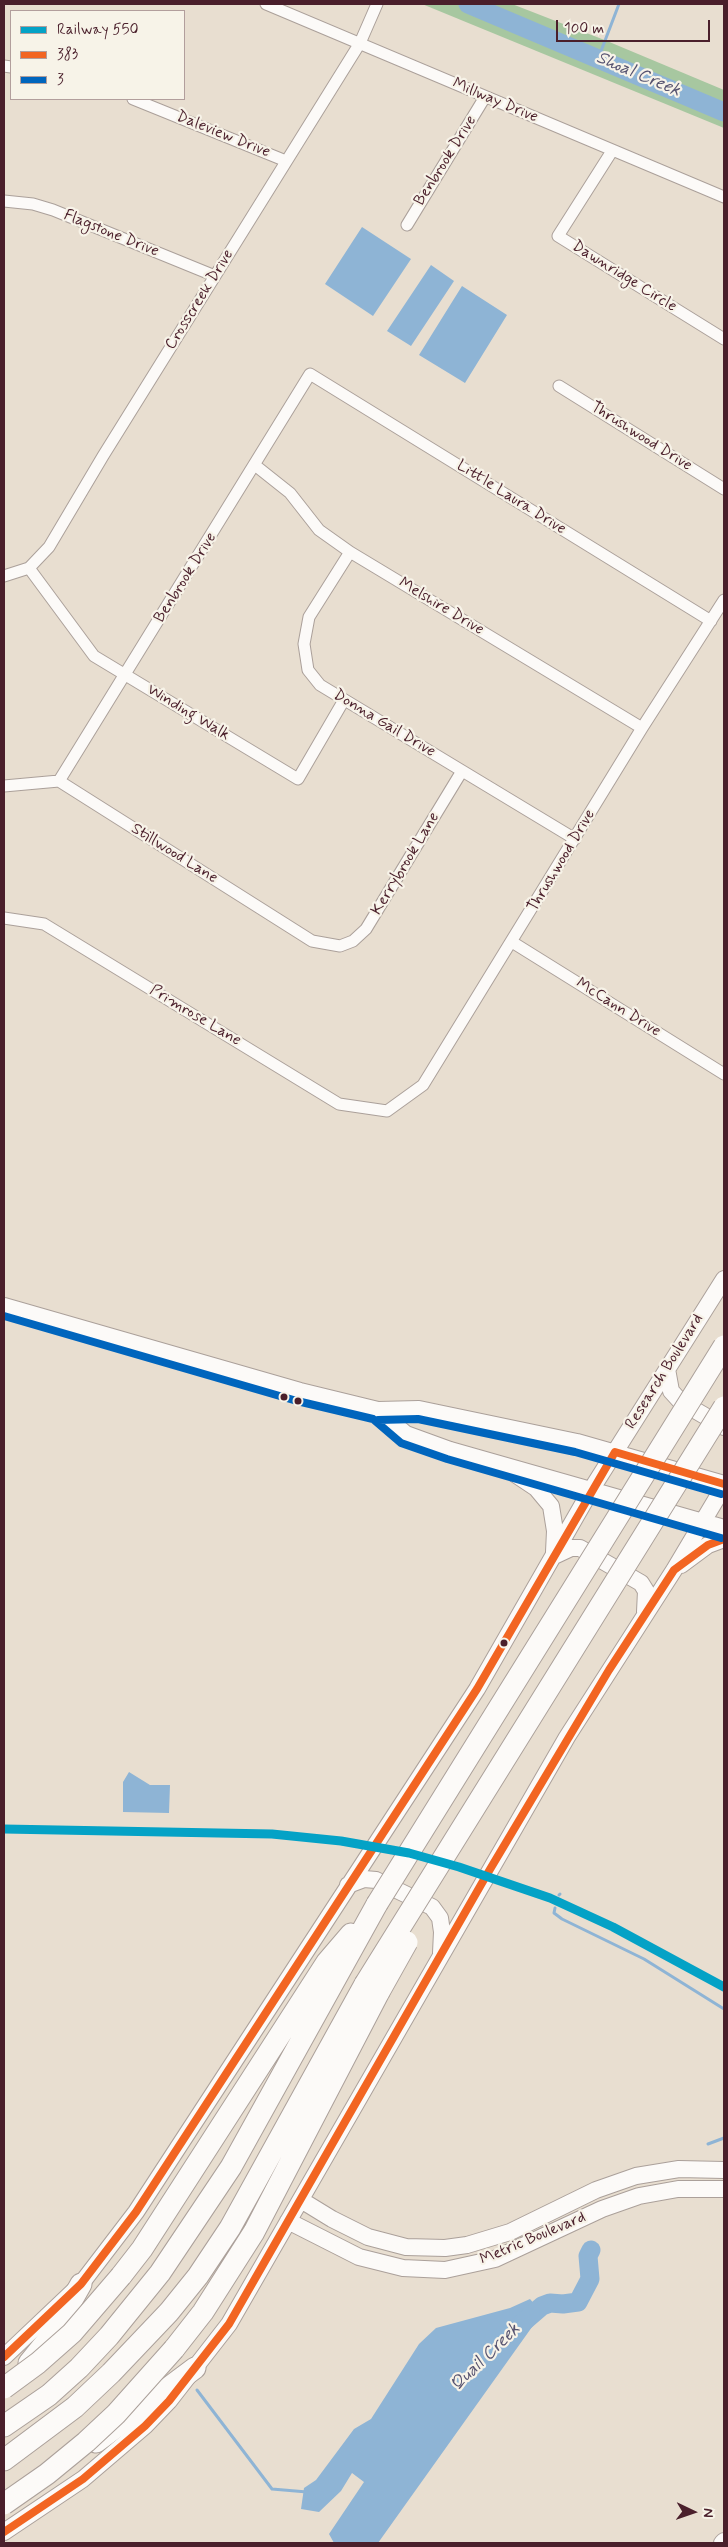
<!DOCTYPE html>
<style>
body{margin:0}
#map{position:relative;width:728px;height:2547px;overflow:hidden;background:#e8ded0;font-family:Mynerve,sans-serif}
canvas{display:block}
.frame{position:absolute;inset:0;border:5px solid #4a1f2b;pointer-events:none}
.legend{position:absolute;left:10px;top:10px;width:175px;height:90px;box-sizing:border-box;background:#f7f3e8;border:1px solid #b29e9c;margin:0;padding:6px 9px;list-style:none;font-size:15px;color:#4a1f2b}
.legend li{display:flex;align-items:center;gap:10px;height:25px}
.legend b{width:25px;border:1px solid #b29e9c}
.north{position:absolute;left:668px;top:2487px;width:50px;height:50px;-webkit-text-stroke:4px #f7f3e8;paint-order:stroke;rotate:93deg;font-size:14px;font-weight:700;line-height:20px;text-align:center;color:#4a1f2b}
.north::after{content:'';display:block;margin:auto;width:18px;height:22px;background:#4a1f2b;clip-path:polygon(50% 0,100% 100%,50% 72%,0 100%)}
.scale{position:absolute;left:556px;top:20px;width:154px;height:22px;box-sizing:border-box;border:2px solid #4a1f2b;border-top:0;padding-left:6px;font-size:15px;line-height:18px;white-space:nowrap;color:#4a1f2b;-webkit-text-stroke:4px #f7f3e8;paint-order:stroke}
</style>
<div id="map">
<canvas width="728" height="2547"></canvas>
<div class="frame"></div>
<ul class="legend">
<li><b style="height:6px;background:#04a2c6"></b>Railway 550</li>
<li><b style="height:6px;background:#f26522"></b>383</li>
<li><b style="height:6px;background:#0065bd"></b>3</li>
</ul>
<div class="north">N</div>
<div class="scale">100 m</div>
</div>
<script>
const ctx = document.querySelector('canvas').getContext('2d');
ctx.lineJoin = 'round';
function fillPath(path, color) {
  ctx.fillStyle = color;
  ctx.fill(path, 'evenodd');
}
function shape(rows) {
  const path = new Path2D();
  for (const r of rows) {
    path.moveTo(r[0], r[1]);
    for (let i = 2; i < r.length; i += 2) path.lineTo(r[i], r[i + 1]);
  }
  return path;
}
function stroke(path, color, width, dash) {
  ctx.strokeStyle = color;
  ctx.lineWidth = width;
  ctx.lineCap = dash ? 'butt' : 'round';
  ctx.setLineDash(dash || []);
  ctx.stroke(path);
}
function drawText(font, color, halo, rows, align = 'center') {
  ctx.font = font + ' Mynerve,sans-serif';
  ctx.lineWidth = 4.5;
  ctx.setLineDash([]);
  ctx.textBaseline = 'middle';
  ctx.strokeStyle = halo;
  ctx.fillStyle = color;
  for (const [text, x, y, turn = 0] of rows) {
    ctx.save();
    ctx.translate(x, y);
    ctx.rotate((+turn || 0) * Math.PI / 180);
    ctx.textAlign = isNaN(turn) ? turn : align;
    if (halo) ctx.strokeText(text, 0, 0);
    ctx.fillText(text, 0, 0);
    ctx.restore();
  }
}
const forest = shape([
 [422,4,512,4,607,41,724,90,724,128]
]);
const water = shape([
 [362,227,411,259,373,316,325,284],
 [431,265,454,281,411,346,387,331],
 [462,286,507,315,465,383,419,355],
 [129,1772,150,1785,170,1785,169,1813,123,1812,123,1782],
 [530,2299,542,2313,378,2543,334,2543,329,2534,364,2482,352,2473,341,2491,319,2512,301,2509,304,2488,316,2480,354,2429,371,2419,419,2344,436,2328,510,2308]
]);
const stream = shape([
 [598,59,619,4],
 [559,1895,560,1894],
 [555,1908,554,1913,562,1919,644,1959,724,2009],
 [708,2144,724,2138],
 [197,2390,272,2489,307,2492]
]);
const river = shape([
 [468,4,724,112],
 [520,2325,542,2306,550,2303,563,2304,578,2302,590,2279,588,2256,591,2250]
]);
const street = shape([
 [266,4,724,197],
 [4,66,11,67],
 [133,99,286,161],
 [612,151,558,236,724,339],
 [4,201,33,204,53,210,215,276],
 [407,225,485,97],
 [559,386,724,489],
 [256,466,290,493,319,530,350,552,642,728],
 [350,552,309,617,304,644,308,670,320,685,575,839],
 [29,568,94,656,298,779,344,700],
 [4,576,29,568,49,547,103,456,360,43,377,4],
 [59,781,310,374,711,621],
 [4,786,59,781,312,941,340,946,353,941,366,929,462,771],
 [4,918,44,924,339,1104,387,1111,423,1085,642,728,724,600],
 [512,942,724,1074]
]);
const secondary = shape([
 [4,1306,300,1391,378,1410,419,1409,577,1442,724,1484],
 [667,1369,671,1391,681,1402,724,1427],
 [378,1410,406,1434,450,1450,724,1528],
 [515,1474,536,1488,551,1506,555,1531,554,1552],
 [554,1556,571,1548,580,1548,641,1583,646,1591,645,1612],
 [681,1565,708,1545,724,1539],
 [348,1885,364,1879,376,1880,432,1907,440,1918,442,1932,441,1953],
 [301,2200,332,2219,368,2237,406,2247,445,2248,467,2245,510,2232,596,2190,636,2176,679,2169,724,2170],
 [288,2221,359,2257,403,2268,445,2270,495,2259,602,2209,639,2196,678,2189,724,2189],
 [4,2357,81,2284,136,2212,477,1689,591,1490,724,1279],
 [4,2532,83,2479,145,2426,169,2401,229,2324,567,1737,674,1570,724,1486],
 [722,2543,724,2541]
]);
const highway = shape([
 [121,2276,142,2249,327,1962,351,1934],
 [174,2349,203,2312,254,2232,379,1992],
 [29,2363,54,2332,81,2284],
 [4,2426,49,2395,79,2368,109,2336,160,2273,231,2167,377,1904],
 [96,2442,195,2368],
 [4,2460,75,2407,111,2373,169,2312,198,2276,230,2228,365,1984]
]);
const highwayBridge = shape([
 [377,1904,724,1346],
 [365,1984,724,1407],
 [379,1992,407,1942],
 [4,2388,38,2363,72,2333,121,2276],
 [4,2504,47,2474,86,2442,116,2414,174,2349]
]);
const bus1 = shape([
 [4,2357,81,2284,136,2212,477,1689,615,1452,724,1484],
 [4,2532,83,2479,145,2426,169,2401,229,2324,486,1876,609,1670,674,1570,708,1545,724,1539]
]);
const bus2 = shape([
 [4,1316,297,1401,373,1419,401,1443,447,1459,721,1538],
 [378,1420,418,1419,575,1452,721,1494]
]);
const rail1 = shape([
 [4,1829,272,1834,341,1841,409,1853,459,1867,550,1898,613,1927,724,1987]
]);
const markers = [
 [284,1397,4.5,"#4a1f2b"],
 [298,1401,4.5,"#4a1f2b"],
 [504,1643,4.5,"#4a1f2b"]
];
const streetNames = [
 ["Millway Drive",495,101,23],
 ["Daleview Drive",223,135,22],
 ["Benbrook Drive",446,161,-58],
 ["Flagstone Drive",111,234,22],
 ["Dawnridge Circle",624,277,32],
 ["Crosscreek Drive",200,300,-58],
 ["Thrushwood Drive",641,437,32],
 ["Little Laura Drive",511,498,32],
 ["Benbrook Drive",186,578,-58],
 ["Melshire Drive",441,607,31],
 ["Winding Walk",188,713,31],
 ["Donna Gail Drive",384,724,31],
 ["Stillwood Lane",174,854,32],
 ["Thrushwood Drive",562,861,-59],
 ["Kerrybrook Lane",406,864,-59],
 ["McCann Drive",618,1008,32],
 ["Primrose Lane",195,1016,31],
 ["Research Boulevard",665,1372,-58],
 ["Metric Boulevard",533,2239,-23]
];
const waterNames = [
 ["Shoal Creek",638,75,23],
 ["Quail Creek",486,2358,-44]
];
fillPath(forest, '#a7c7a0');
fillPath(water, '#8eb4d5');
stroke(stream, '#8eb4d5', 3);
stroke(river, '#8eb4d5', 19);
stroke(street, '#aba09a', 13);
stroke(secondary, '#aba09a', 18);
stroke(highway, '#aba09a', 23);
stroke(street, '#fcfaf8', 11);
stroke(secondary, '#fcfaf8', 16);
stroke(highway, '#fcfaf8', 21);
stroke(highwayBridge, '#aba09a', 23, []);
stroke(highwayBridge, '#fcfaf8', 21);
stroke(bus1, '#f26522', 8);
stroke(bus2, '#0065bd', 8);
stroke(rail1, '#04a2c6', 9);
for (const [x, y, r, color] of markers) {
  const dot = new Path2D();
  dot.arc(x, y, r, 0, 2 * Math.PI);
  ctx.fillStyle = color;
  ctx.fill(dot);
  stroke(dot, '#f7f3e8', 2);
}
drawText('16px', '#4a1f2b', '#f7f3e8', streetNames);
drawText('italic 18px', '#565370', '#f7f3e8', waterNames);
</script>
